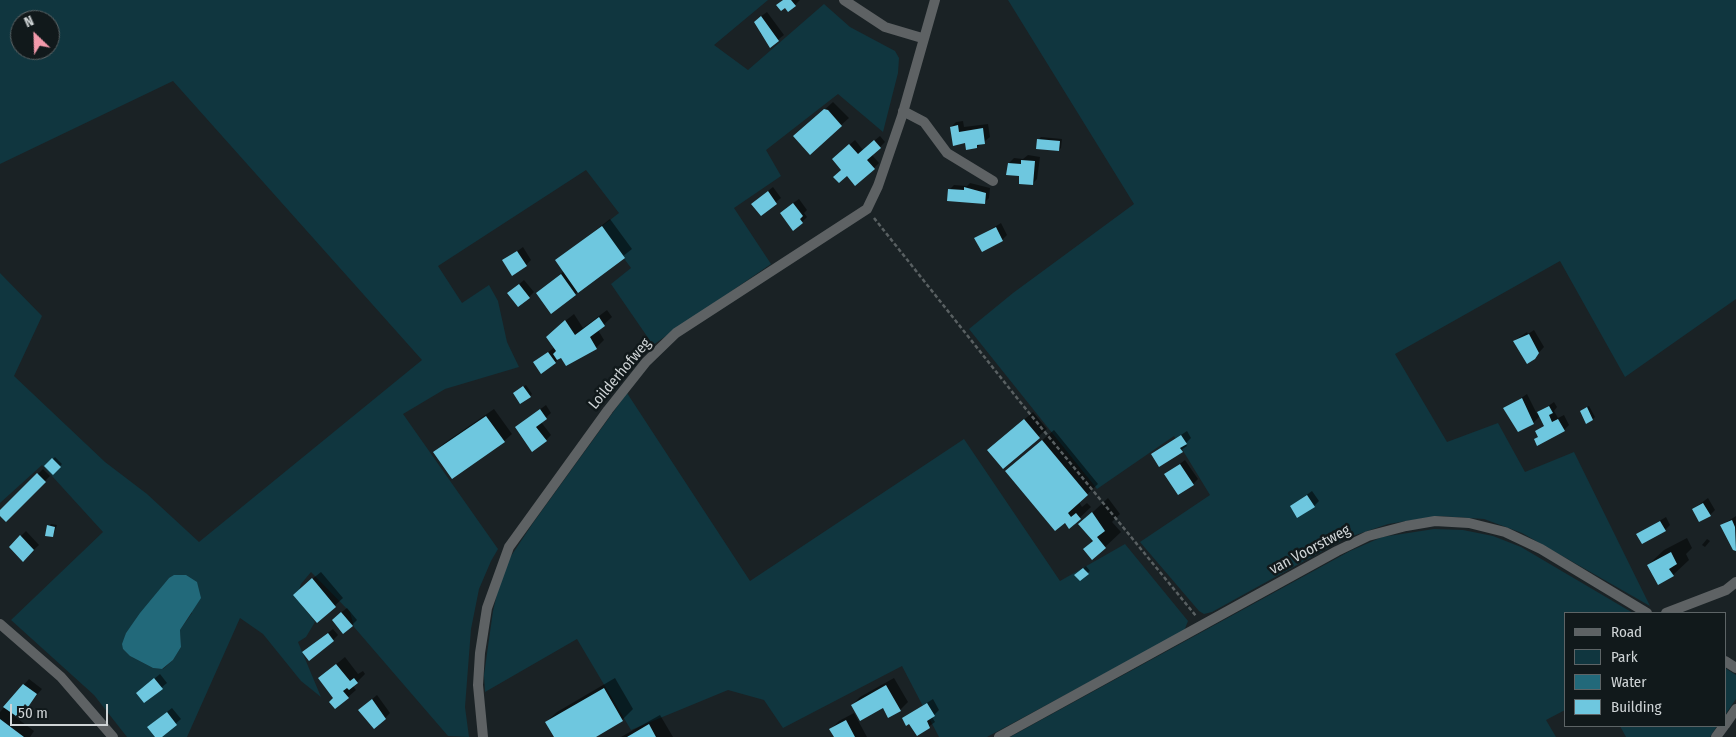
<!DOCTYPE html>
<style>
body{margin:0}
#map{position:relative;width:1736px;height:737px;overflow:hidden;background:#1a2225;font-family:"Fira Sans Condensed",sans-serif}
canvas{display:block}
.legend{position:absolute;left:1564px;top:612px;width:162px;height:115px;box-sizing:border-box;background:#11191b;border:1px solid #5d6466;margin:0;padding:6px 9px;list-style:none;font-size:15px;color:#cfd4d6}
.legend li{display:flex;align-items:center;gap:10px;height:25px}
.legend b{width:25px;border:1px solid #5d6466}
.north{position:absolute;left:10px;top:10px;width:50px;height:50px;box-sizing:border-box;background:#11191b;border:1px solid #5d6466;border-radius:50%;rotate:336deg;font-size:14px;font-weight:700;line-height:20px;text-align:center;color:#cfd4d6}
.north::after{content:'';display:block;margin:auto;width:18px;height:22px;background:#f39aab;clip-path:polygon(50% 0,100% 100%,50% 72%,0 100%)}
.scale{position:absolute;left:10px;top:704px;width:98px;height:22px;box-sizing:border-box;border:2px solid #cfd4d6;border-top:0;padding-left:6px;font-size:15px;line-height:18px;white-space:nowrap;color:#cfd4d6;-webkit-text-stroke:4px #11191b;paint-order:stroke}
</style>
<div id="map">
<canvas width="1736" height="737"></canvas>
<ul class="legend">
<li><b style="height:6px;background:#5e6264"></b>Road</li>
<li><b style="height:14px;background:#10363f"></b>Park</li>
<li><b style="height:14px;background:#22697a"></b>Water</li>
<li><b style="height:14px;background:#6ec7df"></b>Building</li>
</ul>
<div class="north">N</div>
<div class="scale">50 m</div>
</div>
<script>
const ctx = document.querySelector('canvas').getContext('2d');
ctx.lineJoin = 'round';
function fillPath(path, color) {
  ctx.fillStyle = color;
  ctx.fill(path, 'evenodd');
}
function shape(rows) {
  const path = new Path2D();
  for (const r of rows) {
    path.moveTo(r[0], r[1]);
    for (let i = 2; i < r.length; i += 2) path.lineTo(r[i], r[i + 1]);
  }
  return path;
}
function stroke(path, color, width, dash) {
  ctx.strokeStyle = color;
  ctx.lineWidth = width;
  ctx.lineCap = dash ? 'butt' : 'round';
  ctx.setLineDash(dash || []);
  ctx.stroke(path);
}
function drawText(font, color, halo, rows, align = 'center') {
  ctx.font = font + ' "Fira Sans Condensed",sans-serif';
  ctx.lineWidth = 5;
  ctx.setLineDash([]);
  ctx.textBaseline = 'middle';
  ctx.strokeStyle = halo;
  ctx.fillStyle = color;
  for (const [text, x, y, turn = 0] of rows) {
    ctx.save();
    ctx.translate(x, y);
    ctx.rotate((+turn || 0) * Math.PI / 180);
    ctx.textAlign = isNaN(turn) ? turn : align;
    if (halo) ctx.strokeText(text, 0, 0);
    ctx.fillText(text, 0, 0);
    ctx.restore();
  }
}
const green = shape([
 [0,0,768,0,714,45,748,70,824,4,850,27,895,51,899,58,898,73,883,132,838,94,766,150,781,176,734,208,771,264,653,345,611,284,631,268,601,227,619,213,586,170,438,266,462,303,489,285,498,301,507,342,519,367,445,389,403,414,498,549,491,561,479,589,471,629,465,707,469,737,448,736,354,627,350,612,311,572,301,584,298,593,304,608,315,622,306,637,298,642,321,697,301,681,263,634,240,618,187,737,127,737,94,695,11,620,103,532,42,465,0,503,0,273,42,316,14,376,105,462,147,494,199,542,422,360,173,81,0,164],
 [20,20,50,20,50,50,20,50],
 [169,578,192,613,180,630,181,647,173,660,163,669,153,668,130,656,123,649,126,633],
 [1008,0,1736,0,1736,299,1625,377,1560,261,1395,354,1447,442,1498,423,1525,472,1574,452,1650,606,1522,533,1484,519,1439,516,1388,524,1344,539,1212,612,1204,614,1199,611,1140,542,1210,495,1174,436,1097,489,969,329,1013,293,1134,204],
 [627,393,750,581,964,439,1060,581,1125,544,1188,621,1184,631,987,737,939,737,902,666,783,728,764,700,728,690,631,730,577,639,485,692,484,675,493,611,503,568,533,523],
 [1434,529,1463,530,1493,536,1521,547,1633,613,1565,613,1565,710,1546,720,1556,737,1010,737,1350,551,1382,537],
 [1725,668,1736,675,1736,699,1725,715],
 [1620,726,1717,726,1710,737,1626,737]
]);
const water = shape([
 [174,575,186,575,197,582,201,598,180,630,181,647,173,660,162,669,153,668,130,656,123,649,122,644,126,633,140,613,169,578]
]);
const shadow = shape([
 [783,0,800,0,795,5,778,5],
 [767,12,784,35,770,46,760,33,760,17],
 [833,102,849,118,810,153,803,129],
 [963,121,964,127,988,124,990,137,977,147,966,142,951,127,956,122],
 [880,136,885,142,872,155,879,163,874,168,843,170,839,154,855,140,863,150],
 [1041,137,1062,139,1061,148,1059,150,1039,139],
 [1028,155,1040,157,1037,179,1032,184,1009,163,1014,158,1023,159],
 [970,183,990,188,989,198,984,203,949,190,954,185,967,186],
 [773,187,781,198,761,214,758,199],
 [799,199,807,210,804,213,807,217,802,222,786,208],
 [610,219,632,249,552,312,538,293,564,271,556,261],
 [1001,223,1007,235,1002,240,976,238],
 [523,247,531,260,526,265,504,261],
 [524,280,534,292,529,297,509,293],
 [607,310,612,317,598,330,604,340,596,348,562,356,555,362,535,362,555,347,555,329,574,314,583,328],
 [1534,330,1544,347,1534,358,1514,341,1527,332,1528,334],
 [526,385,532,394,530,396,517,391],
 [1527,394,1537,414,1554,402,1557,407,1554,411,1558,418,1564,415,1569,425,1564,430,1535,440,1539,436,1537,431,1545,425,1540,416,1533,423,1505,409],
 [546,405,551,413,541,422,551,435,546,440,516,427],
 [1589,406,1595,417,1593,419,1583,409],
 [494,409,512,434,504,441,435,452,443,444],
 [1033,412,1047,429,1003,467,988,450],
 [1054,430,1098,484,1079,502,1082,507,1087,503,1091,507,1070,527,1007,471],
 [1187,431,1191,438,1186,443,1187,446,1160,465,1152,454],
 [55,457,62,464,53,473,46,466],
 [1185,460,1198,479,1193,484,1166,474],
 [43,469,50,476,6,520,0,512],
 [1312,491,1319,501,1314,506,1291,506],
 [1108,498,1120,514,1112,522,1121,532,1105,547,1085,549,1093,540,1080,524],
 [1708,498,1715,510,1710,515,1693,509],
 [1736,516,1736,549,1734,549,1722,525],
 [1666,517,1670,525,1665,530,1638,534],
 [51,524,57,525,53,536,49,526],
 [26,531,39,545,23,560,10,547],
 [1687,538,1692,548,1686,554,1689,560,1673,575,1648,565,1664,550],
 [1707,539,1710,541,1705,547,1702,545],
 [1086,566,1090,571,1080,579,1076,575],
 [321,572,343,598,317,622,302,587],
 [347,608,357,620,352,625,338,615],
 [333,629,338,635,333,640,303,652],
 [345,657,358,674,363,671,365,674,353,686,356,690,348,697,335,698,328,671],
 [160,674,167,683,144,702,137,693],
 [615,678,633,709,622,720,593,737,555,737,546,722,557,712],
 [894,678,908,702,900,710,883,706,852,705,860,697],
 [29,679,42,689,28,705,25,703,14,716,34,731,30,737,0,737,0,712],
 [377,695,390,713,385,718,364,706],
 [933,699,939,710,932,717,935,722,917,735,910,722,903,718],
 [172,708,181,719,160,737,157,737,154,722],
 [854,713,867,737,835,737,831,729,839,721],
 [660,715,673,737,621,737]
]);
const building = shape([
 [783,0,791,0,796,6,788,12,785,8,781,11,776,5],
 [761,16,779,41,770,48,754,22],
 [824,109,828,110,842,126,810,155,793,136],
 [958,125,959,132,983,128,985,144,977,145,977,148,966,150,965,143,953,146,950,127],
 [1037,139,1060,141,1059,151,1036,149],
 [874,140,881,148,867,160,875,169,855,186,847,176,839,183,833,177,841,170,832,159,849,144,858,154],
 [1021,160,1035,161,1033,185,1019,184,1019,176,1006,175,1008,163,1021,164],
 [964,187,986,193,985,204,947,201,948,189,964,190],
 [768,191,777,204,761,216,751,204],
 [793,203,803,216,800,219,803,223,793,231,780,213],
 [602,226,625,258,578,293,555,260],
 [996,227,1003,241,982,252,974,238],
 [517,251,527,266,512,276,502,260],
 [561,274,576,295,551,314,536,293],
 [519,284,530,298,518,307,507,293],
 [599,317,605,326,590,337,597,349,566,366,561,358,557,360,553,354,556,351,546,337,565,320,575,335],
 [1529,334,1539,353,1535,359,1527,364,1513,341],
 [548,352,556,363,541,374,533,362],
 [523,386,531,397,520,404,513,393],
 [1522,398,1534,424,1518,432,1503,408],
 [1549,406,1553,413,1549,415,1552,422,1558,419,1565,431,1537,446,1534,439,1538,437,1535,431,1544,426,1537,412],
 [1587,407,1593,420,1586,424,1580,411],
 [540,409,547,419,536,427,547,441,532,452,515,427],
 [486,416,505,442,452,479,433,452],
 [1024,419,1040,438,1003,469,987,450],
 [1181,435,1187,444,1180,448,1183,452,1159,467,1151,454],
 [1042,440,1088,495,1068,513,1071,517,1076,513,1081,519,1069,529,1065,523,1055,531,1005,471],
 [52,458,61,467,53,475,44,466],
 [1180,464,1194,485,1178,495,1164,474],
 [37,473,46,482,6,522,0,516,0,510],
 [1307,495,1315,507,1297,518,1290,506],
 [1703,503,1711,516,1699,522,1692,509],
 [1092,512,1105,531,1097,537,1106,548,1092,560,1083,549,1093,541,1078,524],
 [1732,520,1735,527,1736,551,1733,550,1720,525],
 [1660,521,1666,531,1642,544,1636,534],
 [47,525,55,527,53,537,45,536],
 [20,535,34,550,23,562,9,547],
 [1671,552,1677,564,1669,569,1674,576,1658,585,1647,565],
 [1083,568,1089,574,1080,581,1074,575],
 [312,578,336,607,317,623,293,595],
 [341,612,353,626,343,634,332,620],
 [328,633,334,641,309,661,302,652],
 [336,664,350,681,354,678,358,683,349,690,347,688,343,691,349,698,335,709,329,702,333,698,318,678],
 [154,678,163,689,144,703,136,693],
 [23,684,37,694,28,707,25,704,16,716,3,707],
 [886,685,901,711,888,718,883,708,860,721,851,705],
 [604,688,623,721,596,737,554,737,545,722],
 [372,699,386,719,374,729,358,710],
 [927,703,935,716,927,721,930,728,917,736,909,724,906,726,902,718],
 [167,712,177,725,162,737,155,737,147,727],
 [0,719,24,737,0,737],
 [846,720,855,737,834,737,829,729],
 [649,724,656,737,627,737]
]);
const path = shape([
 [874,218,1021,403,1196,616]
]);
const minor = shape([
 [844,0,885,27,922,38],
 [903,111,924,122,947,153,993,181],
 [1666,613,1726,590,1736,582],
 [0,624,61,677,113,737],
 [1725,661,1736,668],
 [1725,725,1736,709],
 [483,737,478,685,480,653,487,608,509,547,608,410,646,362,676,333,867,209,878,186,902,116,935,0],
 [999,737,1337,551,1368,536,1406,526,1435,521,1469,523,1505,532,1541,549,1647,613],
 [1716,737,1724,726]
]);
const streetNames = [
 ["Loilderhofweg",620,374,-50],
 ["van Voorstweg",1310,550,-28]
];
fillPath(green, '#10363f');
fillPath(water, '#22697a');
fillPath(shadow, '#0007');
fillPath(building, '#6ec7df');
stroke(path, '#596062', 2.5, [4, 2.5]);
stroke(minor, '#5e6264', 10);
drawText('15px', '#cfd4d6', '#11191b', streetNames);
</script>
